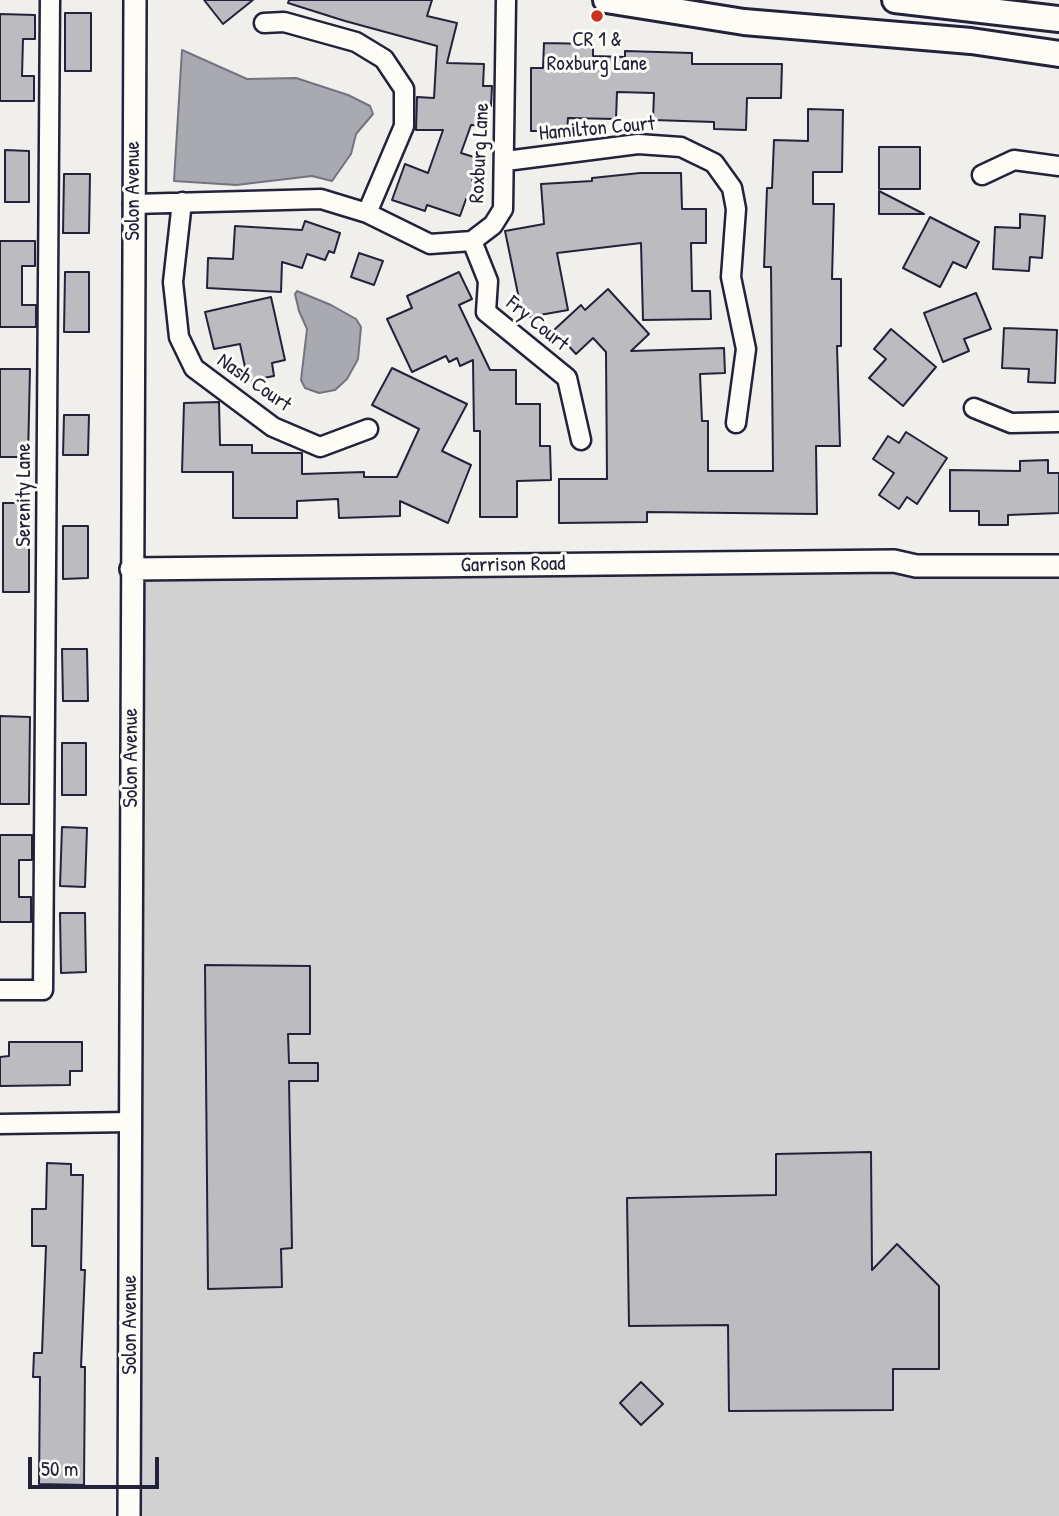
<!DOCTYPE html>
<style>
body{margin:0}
#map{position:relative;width:1059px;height:1516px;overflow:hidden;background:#f0efec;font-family:"Patrick Hand",sans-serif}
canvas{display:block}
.scale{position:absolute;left:28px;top:1457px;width:131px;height:32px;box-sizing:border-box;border:4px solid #22223b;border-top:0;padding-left:9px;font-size:21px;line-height:24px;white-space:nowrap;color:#22223b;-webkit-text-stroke:5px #fdfcf7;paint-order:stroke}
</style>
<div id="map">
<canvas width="1059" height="1516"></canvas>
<div class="scale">50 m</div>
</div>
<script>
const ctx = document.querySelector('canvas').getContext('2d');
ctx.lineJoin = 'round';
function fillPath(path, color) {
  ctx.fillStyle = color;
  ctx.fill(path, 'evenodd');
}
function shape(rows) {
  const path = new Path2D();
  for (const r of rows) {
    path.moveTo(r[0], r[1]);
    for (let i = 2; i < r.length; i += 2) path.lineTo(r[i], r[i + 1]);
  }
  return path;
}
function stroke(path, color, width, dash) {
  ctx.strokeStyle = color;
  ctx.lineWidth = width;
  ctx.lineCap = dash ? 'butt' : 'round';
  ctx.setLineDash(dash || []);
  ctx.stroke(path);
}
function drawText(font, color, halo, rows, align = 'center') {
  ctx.font = font + ' "Patrick Hand",sans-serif';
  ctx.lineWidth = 6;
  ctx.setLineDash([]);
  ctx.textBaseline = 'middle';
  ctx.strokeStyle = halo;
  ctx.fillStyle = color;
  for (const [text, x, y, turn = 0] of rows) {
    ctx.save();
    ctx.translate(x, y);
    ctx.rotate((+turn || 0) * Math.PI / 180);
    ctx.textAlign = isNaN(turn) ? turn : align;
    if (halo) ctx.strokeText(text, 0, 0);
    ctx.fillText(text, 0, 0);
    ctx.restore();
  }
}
const green = shape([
 [887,570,1059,575,1059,1516,139,1516,144,578]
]);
const water = shape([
 [182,50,247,79,296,78,348,95,370,106,373,114,356,134,351,154,332,181,312,176,236,185,174,181,182,50],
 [297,291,331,305,356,319,361,327,358,359,347,379,335,390,319,393,305,388,301,380,307,329,299,311,295,294,297,291]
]);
const building = shape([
 [204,0,253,0,223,24,204,0],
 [289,0,432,0,427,16,457,23,447,63,484,64,483,86,492,86,491,106,486,106,485,126,471,125,461,153,480,159,472,181,478,184,472,201,466,199,460,216,427,205,425,211,392,200,405,164,428,173,443,130,416,130,417,97,434,98,437,46,345,21,288,3,289,0],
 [65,13,91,13,91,71,65,71,65,13],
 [0,14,35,15,35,39,23,39,22,76,34,76,34,101,0,101,0,14],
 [544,43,593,44,593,56,625,57,625,51,692,53,692,64,782,64,781,98,747,98,746,130,714,129,714,122,653,120,654,93,617,92,616,119,568,118,567,131,531,131,531,68,543,68,544,43],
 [808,109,843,110,842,172,813,172,813,204,834,204,832,279,841,279,841,346,837,346,840,446,816,446,817,514,647,512,647,522,559,523,559,479,607,479,606,352,593,338,576,354,554,330,581,305,585,310,608,289,649,334,631,351,724,348,725,373,700,374,702,421,708,421,708,471,773,471,771,267,764,267,767,188,772,188,774,140,808,141,808,109],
 [879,147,920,147,920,189,879,189,879,147],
 [5,150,29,151,29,202,5,202,5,150],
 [640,173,681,173,682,209,706,209,706,243,691,243,692,291,710,291,711,319,643,320,641,243,557,253,568,310,523,318,505,231,544,224,541,184,592,181,592,178,640,173],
 [64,174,90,174,89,233,63,233,64,174],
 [879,191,924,214,879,214,879,191],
 [1020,214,1045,216,1042,258,1030,257,1029,271,993,269,995,227,1020,228,1020,214],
 [930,217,979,242,966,268,953,262,940,287,903,268,930,217],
 [305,221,340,233,334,253,329,251,325,260,307,254,302,268,282,262,281,292,207,288,208,258,233,259,235,226,302,230,305,221],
 [0,241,35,241,35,266,22,266,22,305,36,305,36,327,0,327,0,241],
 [359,253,383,261,374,285,351,277,359,253],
 [65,272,89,272,89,332,64,332,65,272],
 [459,272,472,299,459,305,490,370,516,370,516,404,540,404,540,446,550,446,551,480,517,481,517,517,480,517,480,431,474,431,473,360,460,366,457,358,449,362,446,356,412,372,387,319,412,308,407,296,459,272],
 [976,293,991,329,964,339,969,351,943,362,924,313,976,293],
 [271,297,285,360,272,363,274,376,248,381,240,344,214,349,205,312,271,297],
 [1004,328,1057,330,1055,383,1028,382,1029,369,1002,368,1004,328],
 [891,329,936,367,903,406,869,378,886,359,874,349,891,329],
 [392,368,467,404,442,451,471,465,448,523,400,501,400,516,339,518,338,499,297,501,297,518,233,518,233,472,182,472,184,403,219,402,220,445,252,445,252,453,302,453,302,474,364,472,364,477,397,477,419,429,372,405,392,368],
 [0,369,30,369,28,457,0,457,0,369],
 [64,415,89,415,88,455,63,455,64,415],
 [906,432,947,458,917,504,907,497,899,509,879,495,894,473,873,459,888,436,899,443,906,432],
 [1048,460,1048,473,1059,473,1059,513,1008,515,1008,525,979,525,979,511,950,511,950,470,1020,471,1020,461,1048,460],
 [3,503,29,503,29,592,3,592,3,503],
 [63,526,88,526,88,578,63,579,63,526],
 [62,649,87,649,88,701,63,701,62,649],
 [0,716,30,717,29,804,0,804,0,716],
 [62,743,86,743,86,795,62,795,62,743],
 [62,827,87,828,85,887,60,886,62,827],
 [0,835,32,835,32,860,19,860,19,897,31,897,31,922,0,922,0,835],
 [60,913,85,913,86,972,61,973,60,913],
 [205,965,310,966,310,1034,288,1034,289,1063,318,1063,318,1081,289,1081,292,1248,281,1249,282,1287,208,1289,205,965],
 [9,1042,82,1042,82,1071,70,1071,70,1085,0,1086,0,1057,9,1056,9,1042],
 [871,1152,872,1270,897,1244,939,1286,939,1369,893,1369,893,1410,729,1411,728,1325,629,1326,627,1198,776,1195,776,1154,871,1152],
 [47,1163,71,1164,71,1175,83,1175,81,1270,85,1270,81,1367,85,1367,84,1485,39,1484,40,1377,33,1377,34,1353,42,1353,46,1246,32,1246,32,1209,46,1209,47,1163],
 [641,1382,663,1404,641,1425,620,1403,641,1382]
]);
const minor = shape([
 [264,23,284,22,356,42,384,59,404,89,404,126,367,213],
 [506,161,638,144,681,147,714,163,732,188,736,209,731,277,746,349,736,423],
 [982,175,1014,160,1059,166],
 [182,202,173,282,179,337,194,368,273,427,320,447,368,429],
 [133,204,321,199,367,213,430,244,472,241,493,225,503,209,506,0],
 [472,241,488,281,486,312,567,378,581,440],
 [974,408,1011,423,1059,422],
 [0,990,43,990,50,0],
 [0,1124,130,1122]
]);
const tertiary = shape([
 [131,569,894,561,916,566,1059,566],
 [129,1516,135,0]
]);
const secondary = shape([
 [606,0,744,22,971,41,1059,54],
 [895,0,1059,19]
]);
const markers = [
 [597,16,7,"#c8321e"]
];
const poiNames = [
 ["CR 1 &",597,40],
 ["Roxburg Lane",597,64]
];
const streetNames = [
 ["Hamilton Court",597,129,-5],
 ["Roxburg Lane",480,153,-87],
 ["Solon Avenue",133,191,-90],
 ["Fry Court",537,324,39],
 ["Nash Court",254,383,35],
 ["Serenity Lane",24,495,-90],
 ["Garrison Road",513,565,-1],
 ["Solon Avenue",131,758,-90],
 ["Solon Avenue",130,1325,-90]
];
fillPath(green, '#d2d1d1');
fillPath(water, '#a9a9b0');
stroke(water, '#737381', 2);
fillPath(building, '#bcbcc0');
stroke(building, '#22223b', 2);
stroke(minor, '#22223b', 23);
stroke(tertiary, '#22223b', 26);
stroke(secondary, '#22223b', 30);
stroke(minor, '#fdfcf7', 18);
stroke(tertiary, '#fdfcf7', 21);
stroke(secondary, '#fdfcf7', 24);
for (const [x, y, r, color] of markers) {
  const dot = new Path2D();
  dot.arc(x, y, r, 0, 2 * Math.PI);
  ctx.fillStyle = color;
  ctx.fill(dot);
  stroke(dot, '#fdfcf7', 2.5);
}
drawText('21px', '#22223b', '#fdfcf7', poiNames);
drawText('21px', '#22223b', '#fdfcf7', streetNames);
</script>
